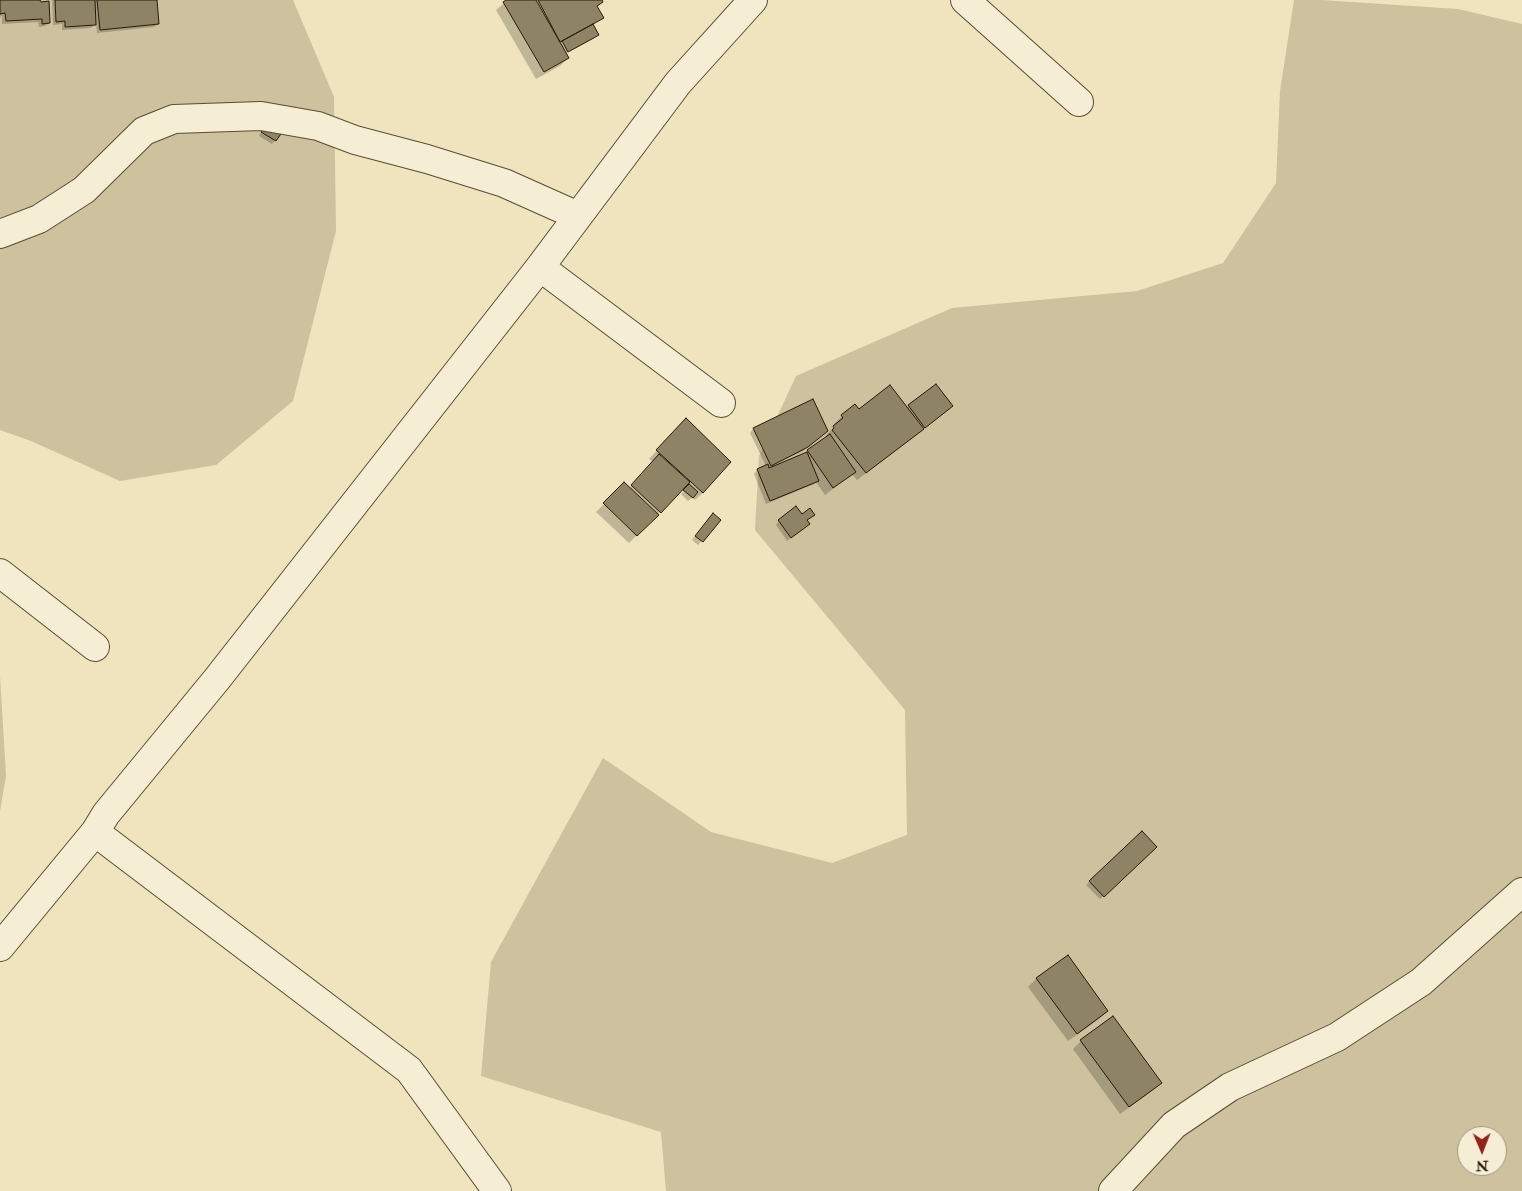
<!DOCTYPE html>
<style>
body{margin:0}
#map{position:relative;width:1522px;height:1191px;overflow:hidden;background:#efe4bd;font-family:"IM FELL Double Pica",serif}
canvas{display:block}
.north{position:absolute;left:1457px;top:1126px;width:50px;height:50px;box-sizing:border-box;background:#f5edd4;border:1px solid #a39882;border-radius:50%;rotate:179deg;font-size:14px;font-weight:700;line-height:20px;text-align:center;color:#281907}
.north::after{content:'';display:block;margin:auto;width:18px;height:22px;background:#8f2418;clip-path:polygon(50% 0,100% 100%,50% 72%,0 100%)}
</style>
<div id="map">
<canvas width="1522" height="1191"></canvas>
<div class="north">N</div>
</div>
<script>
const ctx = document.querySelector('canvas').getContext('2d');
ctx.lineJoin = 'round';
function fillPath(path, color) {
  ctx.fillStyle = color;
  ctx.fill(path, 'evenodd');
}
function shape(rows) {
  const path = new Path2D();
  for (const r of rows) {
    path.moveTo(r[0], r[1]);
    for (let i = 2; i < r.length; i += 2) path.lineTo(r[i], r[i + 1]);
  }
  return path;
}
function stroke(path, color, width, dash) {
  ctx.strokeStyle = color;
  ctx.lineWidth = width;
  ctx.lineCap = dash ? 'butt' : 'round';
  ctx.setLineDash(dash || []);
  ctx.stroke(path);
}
const green = shape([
 [0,0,293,0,334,97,336,231,293,401,216,465,120,481,31,441,0,430],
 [1294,0,1321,0,1458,9,1522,24,1522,1191,666,1191,661,1132,481,1076,491,962,603,758,711,832,832,863,907,835,905,710,755,530,759,456,796,376,952,308,1137,291,1223,263,1276,183,1280,91],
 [1467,1136,1497,1136,1497,1166,1467,1166],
 [0,676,6,776,0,811]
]);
const shadow = shape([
 [0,0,39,0,49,23,45,26,39,27,38,22,2,24,2,16,0,17],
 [52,0,156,0,158,24,154,27,97,33,96,23,91,28,62,30,62,24,53,25],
 [508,0,534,0,535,2,537,0,600,0,602,2,596,7,602,18,592,25,597,35,593,39,565,54,568,58,560,66,536,79,496,10],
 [266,124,275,140,272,144,259,136],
 [813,401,823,434,803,451,774,465,774,467,803,455,827,437,826,435,835,426,834,424,842,416,859,411,906,408,909,406,948,410,857,480,852,474,825,495,816,482,814,484,766,504,754,474,757,470,766,466,750,433,753,429],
 [678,428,703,493,695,500,692,498,688,501,681,494,684,491,682,488,657,515,629,543,596,512,624,484,629,488,653,462,649,459],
 [802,516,810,518,806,521,809,524,787,541,776,525,779,521],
 [709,518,719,520,698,545,692,540],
 [1142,833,1155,847,1100,899,1086,885],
 [1067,956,1107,1011,1099,1019,1068,1041,1028,987,1036,979],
 [1081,1041,1160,1083,1152,1091,1120,1114,1073,1049]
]);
const building = shape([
 [0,0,40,0,41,2,49,1,50,23,42,24,42,19,6,21,5,13,0,14,0,0],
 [55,0,95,0,96,25,65,27,65,21,56,22,55,0],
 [97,0,157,0,159,24,100,30,97,0],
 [506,0,536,0,569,58,544,72,503,2,506,0],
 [538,0,602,0,603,2,597,6,604,18,560,42,538,0],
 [593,24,599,35,568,52,562,41,593,24],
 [269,119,285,128,276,141,261,132,269,119],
 [936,384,953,406,925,428,908,405,936,384],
 [890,385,924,429,866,473,832,430,834,428,833,426,843,418,841,415,855,404,859,409,890,385],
 [813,399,828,431,808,447,771,466,753,428,813,399],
 [686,418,731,462,703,493,656,450,686,418],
 [830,434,856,472,833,488,807,450,830,434],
 [807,452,819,481,770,501,757,469,768,464,769,468,807,452],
 [659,454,690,482,661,513,631,485,659,454],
 [624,482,659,515,637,536,603,503,624,482],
 [689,484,698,492,693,498,683,490,689,484],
 [796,506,802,514,810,508,815,515,807,520,810,524,791,538,778,520,796,506],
 [713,513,721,520,703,542,695,536,713,513],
 [1142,831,1157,847,1104,897,1089,881,1142,831],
 [1068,955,1108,1011,1077,1034,1036,978,1068,955],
 [1113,1016,1162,1083,1129,1107,1080,1040,1113,1016]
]);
const street = shape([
 [965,0,1079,102],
 [0,234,39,219,84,190,144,131,174,119,261,116,318,126,355,140,427,159,504,183,578,216],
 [540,267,721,403],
 [0,573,95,647],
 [95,832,409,1070,497,1191],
 [0,947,95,832,106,814,217,679,540,267,678,83,753,0],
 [1113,1191,1174,1125,1230,1087,1337,1037,1421,982,1522,892]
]);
fillPath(green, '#cdc19e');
fillPath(shadow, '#0003');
fillPath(building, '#8f8366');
stroke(building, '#281907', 1);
stroke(street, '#5a4c34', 30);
stroke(street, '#f5edd4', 28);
</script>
